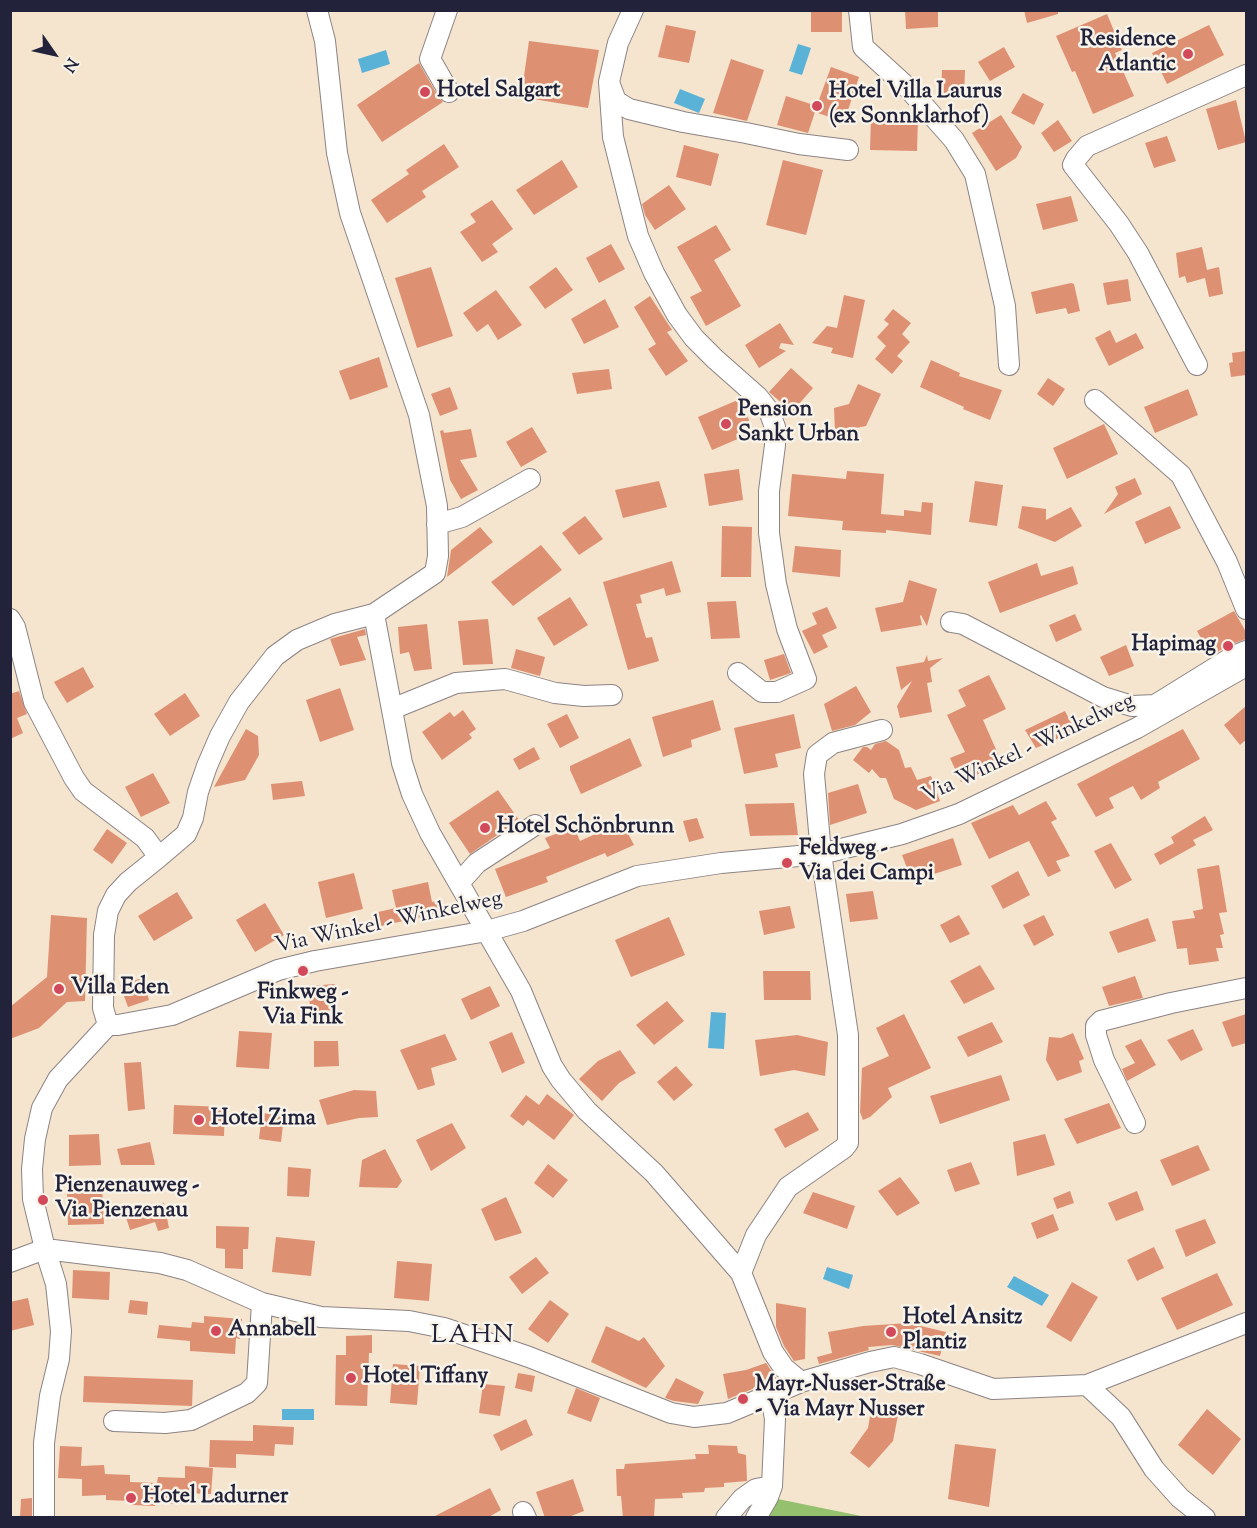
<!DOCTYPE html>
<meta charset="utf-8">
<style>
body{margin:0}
#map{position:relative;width:1257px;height:1528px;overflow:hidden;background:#f5e4ce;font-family:"Sorts Mill Goudy",serif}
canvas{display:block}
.frame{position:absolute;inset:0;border:12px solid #22223b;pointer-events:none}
.north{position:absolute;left:24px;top:24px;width:60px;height:60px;-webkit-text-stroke:4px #f7f3e8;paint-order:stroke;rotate:124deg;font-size:16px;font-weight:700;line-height:24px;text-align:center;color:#22223b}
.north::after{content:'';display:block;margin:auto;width:21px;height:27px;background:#22223b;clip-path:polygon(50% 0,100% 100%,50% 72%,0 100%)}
</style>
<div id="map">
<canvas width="1257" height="1528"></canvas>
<div class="frame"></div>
<div class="north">N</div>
</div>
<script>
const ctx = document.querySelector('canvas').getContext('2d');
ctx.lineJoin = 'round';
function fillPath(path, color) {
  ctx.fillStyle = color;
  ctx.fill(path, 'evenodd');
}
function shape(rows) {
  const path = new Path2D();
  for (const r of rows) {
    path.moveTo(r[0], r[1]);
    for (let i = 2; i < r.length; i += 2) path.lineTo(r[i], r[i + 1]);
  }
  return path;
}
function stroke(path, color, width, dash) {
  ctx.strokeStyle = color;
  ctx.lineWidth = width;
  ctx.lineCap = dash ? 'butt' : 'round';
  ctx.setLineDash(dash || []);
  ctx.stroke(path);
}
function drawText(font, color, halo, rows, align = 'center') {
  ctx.font = font + ' "Sorts Mill Goudy",serif';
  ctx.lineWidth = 5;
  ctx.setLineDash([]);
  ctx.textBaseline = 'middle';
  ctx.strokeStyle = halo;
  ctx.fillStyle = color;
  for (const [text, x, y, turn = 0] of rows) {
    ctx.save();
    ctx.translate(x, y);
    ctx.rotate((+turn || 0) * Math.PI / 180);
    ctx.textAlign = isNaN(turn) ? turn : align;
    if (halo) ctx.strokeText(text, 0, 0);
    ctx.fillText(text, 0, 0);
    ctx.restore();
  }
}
const green = shape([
 [768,1497,866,1517,756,1518]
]);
const water = shape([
 [798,44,811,48,802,75,789,71],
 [386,50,390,64,362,73,358,59],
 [680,89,705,99,699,113,674,103],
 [711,1012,726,1013,724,1049,708,1048],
 [827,1267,853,1275,849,1289,823,1279],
 [1014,1276,1049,1295,1042,1306,1007,1287],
 [282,1409,314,1409,314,1420,282,1420]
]);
const building = shape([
 [811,10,842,10,842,32,811,32],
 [905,10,938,10,938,27,906,29],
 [1024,10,1058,10,1058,14,1027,23],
 [1107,14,1122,50,1115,53,1134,96,1093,114,1075,71,1072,72,1056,36],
 [666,25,696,31,689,63,658,57],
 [1209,25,1224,55,1167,84,1152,53],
 [529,41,599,50,588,108,521,97],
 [1004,47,1015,67,990,81,978,62],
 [731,59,764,70,747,121,713,113],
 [419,63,439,98,443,102,382,142,357,105],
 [831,67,859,77,844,122,815,112,808,133,777,125,786,96,817,106,816,108],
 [942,70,965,70,964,98,941,98],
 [1023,93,1044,104,1034,125,1011,113],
 [1236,100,1246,142,1218,150,1206,109],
 [1001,115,1022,147,1016,158,996,171,972,133],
 [871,117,918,118,917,151,870,150],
 [1058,120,1072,141,1054,152,1041,133],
 [1167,136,1176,161,1154,168,1145,143],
 [444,144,459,167,422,191,426,197,387,223,371,200,409,174,406,170],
 [684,145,719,154,711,186,676,177],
 [562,160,578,187,534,215,516,190],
 [783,160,823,170,806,235,766,225],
 [669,185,686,209,655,230,645,215,642,204],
 [1071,196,1078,221,1043,230,1036,204],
 [492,200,513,229,492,244,498,252,482,262,460,232,476,222,470,214],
 [716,225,731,250,714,260,741,306,706,326,690,297,702,291,677,247],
 [611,244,625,269,599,283,586,258],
 [1202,247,1207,270,1219,267,1223,294,1209,297,1205,278,1187,283,1185,276,1179,278,1176,253],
 [431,267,453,336,417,348,395,278],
 [556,267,573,290,545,309,529,287],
 [1128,279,1131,301,1107,305,1103,283],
 [1071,283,1074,284,1080,311,1068,314,1066,308,1036,314,1031,292],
 [496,290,522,325,498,340,488,324,477,332,463,313],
 [844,295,865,300,853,358,831,353,833,348,812,343,827,326,837,328],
 [650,296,672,330,667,332,688,361,666,376,648,349,656,344,634,307],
 [605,299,619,327,584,344,571,319],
 [893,309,911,323,902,334,910,342,897,356,903,361,892,374,875,359,886,346,877,337,889,324,884,320],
 [780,323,794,345,781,343,779,348,786,351,759,368,745,345],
 [1110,330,1116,343,1136,333,1144,348,1109,366,1095,338],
 [1246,351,1246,375,1231,377,1229,363,1233,362,1232,353],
 [379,357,388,387,350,400,339,371],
 [931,360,960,373,959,376,1002,390,990,420,963,409,964,407,920,387],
 [791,368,813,388,792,412,769,392],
 [609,369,612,389,577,394,572,373],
 [1048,378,1065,389,1053,406,1037,394],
 [858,384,881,394,866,426,835,432,834,408,849,404],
 [450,387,458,409,440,416,431,394],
 [1188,389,1198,415,1155,433,1144,407],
 [740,399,754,432,712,450,698,417],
 [1104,424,1118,454,1067,479,1053,448],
 [532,427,547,452,521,467,506,442],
 [471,429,477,457,460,460,478,490,461,499,450,480,440,431,443,430,444,433],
 [739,469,743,500,709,506,704,474],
 [847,471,884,474,881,514,904,516,904,510,921,512,922,502,933,503,931,535,886,530,886,533,842,530,843,521,788,516,792,474,846,479],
 [1135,478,1142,494,1104,514,1118,494,1115,487],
 [659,481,667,507,623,518,615,490],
 [975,481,1003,485,997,526,969,522],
 [1022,506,1046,509,1046,520,1071,507,1082,526,1055,542,1018,528],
 [1170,506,1181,528,1145,544,1135,522],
 [585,516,603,539,579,555,562,533],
 [722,526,752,527,751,577,721,577],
 [480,527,493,542,447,577,451,550],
 [541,545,562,570,513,606,491,582],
 [795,546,841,550,840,577,792,572],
 [672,561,681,592,666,596,664,588,640,595,642,603,636,604,646,638,652,637,659,661,628,670,603,582],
 [1037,563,1041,576,1073,566,1078,584,1000,613,988,582],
 [909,580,937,589,927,626,921,615,920,616,922,625,881,632,875,608,903,602],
 [570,597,588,625,554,646,537,618],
 [736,601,740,638,711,639,707,602],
 [827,607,837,628,822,635,828,647,814,654,802,631,817,624,812,613],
 [1234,611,1246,632,1246,639,1229,645,1211,656,1197,631],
 [1075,614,1082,630,1056,642,1049,625],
 [488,619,493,664,463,665,458,621],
 [427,624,432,669,414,671,409,652,400,654,398,627],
 [365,629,366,635,357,637,366,660,340,666,330,639],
 [1126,645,1134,666,1109,676,1100,657],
 [516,649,545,657,540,676,511,668],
 [784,654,791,673,770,680,764,660],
 [927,655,928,661,943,658,930,668,932,682,927,683,932,712,900,718,897,706,912,681,901,690,896,667,924,662],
 [83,667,94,687,67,703,54,682],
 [989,675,1006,709,983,720,1002,763,961,782,950,758,965,752,947,715,966,706,958,690],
 [856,686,871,712,855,725,832,731,824,704],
 [340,688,354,730,320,742,306,700],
 [19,691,27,714,17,718,23,733,10,739,10,694],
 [185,693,200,716,170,736,154,714],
 [713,700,721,730,691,740,692,747,663,757,652,717],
 [1246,706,1246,740,1240,745,1224,725],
 [463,710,476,729,469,734,472,738,442,760,422,732,450,712,454,717],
 [1065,711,1075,731,1036,748,1025,730],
 [567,714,579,738,560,748,547,724],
 [794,714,801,748,775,754,778,767,744,774,734,728],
 [246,729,258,736,259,755,245,780,214,787],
 [1183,729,1200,759,1158,782,1160,788,1141,800,1133,786,1109,798,1114,808,1096,817,1077,784],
 [630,738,642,766,581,794,570,770,570,766],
 [886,741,899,750,905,768,911,767,917,780,931,776,940,801,916,810,894,799,886,778,880,778,872,769,869,773,853,760,863,747,867,747,871,750,875,744],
 [534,747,540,759,519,770,513,759],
 [153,773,170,803,141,817,125,787],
 [302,781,305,796,273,800,271,784],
 [858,784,867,813,830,825,828,793],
 [498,790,519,820,470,854,449,823],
 [1046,801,1057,819,1051,822,1070,856,1056,861,1061,871,1048,877,1029,841,989,859,971,823,1013,805,1019,815],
 [794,803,798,835,750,836,745,804],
 [1205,816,1213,830,1193,840,1196,845,1160,865,1154,854,1174,843,1171,837],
 [697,818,704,838,689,842,683,821],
 [622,822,634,845,607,857,605,853,546,877,548,882,506,897,495,869,550,848,545,838,574,827,580,841],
 [107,829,127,843,112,864,93,850],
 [953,838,962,865,912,881,902,855],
 [1111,843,1132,880,1115,889,1094,851],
 [1219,865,1227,912,1219,913,1224,934,1220,935,1223,948,1216,948,1219,961,1189,965,1187,948,1177,949,1172,921,1195,918,1193,911,1203,909,1197,869],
 [1018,871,1030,895,1003,909,991,886],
 [354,873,363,909,326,918,318,882],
 [428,882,432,902,441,900,443,912,381,926,378,912,396,908,392,890],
 [873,891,878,919,850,922,846,894],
 [177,892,193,918,154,941,138,916],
 [265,903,284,935,255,952,236,920],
 [790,906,795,928,764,935,759,911],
 [51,915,87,918,85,1001,67,1002,39,1028,10,1039,10,1007,47,977],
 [959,915,970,934,950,943,940,925],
 [1044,915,1054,935,1034,946,1023,925],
 [669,917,685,955,631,977,615,940],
 [1148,918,1156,941,1118,953,1109,932],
 [980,965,995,989,964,1004,950,981],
 [763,971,810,971,811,1000,764,1000],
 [1135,976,1143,998,1109,1006,1102,987],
 [142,978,149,1000,128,1007,120,985],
 [335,984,336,1010,310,1012,309,986],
 [490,986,500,1006,471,1020,461,999],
 [667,1001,684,1021,654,1045,636,1025],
 [904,1014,931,1068,888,1088,892,1097,870,1117,863,1120,860,1112,862,1068,889,1056,876,1028],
 [1246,1014,1246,1043,1232,1047,1222,1022],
 [992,1022,1003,1042,968,1057,957,1037],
 [1193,1029,1203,1050,1181,1061,1167,1040],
 [239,1031,272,1033,269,1069,236,1067],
 [512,1032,525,1063,502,1073,489,1042],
 [1073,1033,1084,1059,1079,1061,1082,1072,1057,1081,1046,1060,1049,1037,1061,1038],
 [445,1034,457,1060,431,1068,435,1085,418,1090,400,1050],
 [797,1035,828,1042,825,1076,794,1070,760,1076,755,1040],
 [1141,1039,1156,1065,1127,1081,1122,1069,1135,1063,1125,1046],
 [314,1041,338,1041,339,1066,314,1067],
 [620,1050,636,1073,619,1083,602,1101,579,1079,598,1061],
 [141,1062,145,1109,128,1111,124,1063],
 [676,1066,693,1085,674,1101,657,1082],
 [1001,1075,1010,1100,940,1124,930,1096],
 [354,1090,376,1091,378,1117,359,1118,327,1125,319,1100],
 [547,1094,574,1115,554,1140,528,1120,523,1126,510,1116,526,1095,539,1105],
 [1109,1103,1121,1128,1077,1144,1064,1119],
 [174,1105,225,1107,224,1136,173,1134],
 [808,1112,819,1130,785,1148,774,1129],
 [262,1113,284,1116,281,1142,259,1139],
 [452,1123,466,1148,431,1171,416,1140],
 [99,1134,101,1165,69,1166,69,1135],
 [1045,1134,1055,1165,1017,1176,1013,1142],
 [150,1142,155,1165,121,1165,117,1149],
 [1198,1145,1210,1170,1172,1186,1160,1160],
 [385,1149,402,1181,397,1188,359,1187,362,1160],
 [971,1162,980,1184,955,1192,947,1170],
 [548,1164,568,1180,553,1198,534,1183],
 [288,1167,311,1169,309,1197,287,1196],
 [900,1177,920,1203,897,1216,878,1191],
 [102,1187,104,1224,68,1225,67,1189],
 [1070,1191,1074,1203,1057,1209,1053,1198],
 [1137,1191,1144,1210,1116,1221,1108,1203],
 [813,1192,855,1206,847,1229,803,1213],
 [506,1197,522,1233,495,1241,481,1209],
 [164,1203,169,1228,158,1231,155,1222,130,1230,124,1211,147,1204,148,1206],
 [1053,1214,1059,1230,1037,1239,1031,1223],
 [1205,1219,1216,1243,1186,1257,1175,1230],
 [216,1226,249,1227,248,1249,243,1249,243,1269,225,1268,225,1249,216,1248],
 [276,1237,315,1241,311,1276,272,1272],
 [1154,1247,1164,1268,1137,1281,1127,1260],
 [536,1257,549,1273,522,1294,509,1277],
 [397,1261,432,1264,429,1301,394,1298],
 [73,1270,110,1272,109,1300,72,1298],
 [1217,1273,1233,1305,1177,1330,1161,1298],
 [1072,1282,1098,1297,1071,1342,1046,1327],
 [28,1298,34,1325,10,1331,10,1302],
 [130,1300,148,1302,147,1315,128,1313],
 [550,1300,569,1314,548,1343,528,1329],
 [776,1303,806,1308,805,1359,794,1361,784,1346,776,1327],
 [204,1316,242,1319,240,1339,236,1338,235,1354,190,1351,190,1341,157,1338,159,1325,191,1328,192,1322,204,1323],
 [908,1323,946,1332,940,1356,892,1345,868,1347,869,1350,819,1364,817,1357,832,1353,828,1332,863,1326],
 [606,1326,639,1341,644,1337,665,1366,646,1388,591,1362],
 [372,1335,372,1353,369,1353,367,1406,335,1405,336,1355,346,1355,346,1336],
 [766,1363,777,1379,728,1399,723,1374,746,1370],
 [393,1364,420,1366,417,1405,390,1403],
 [518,1373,535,1376,532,1392,515,1388],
 [84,1376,193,1380,192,1406,83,1402],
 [676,1378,704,1392,698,1404,674,1401,665,1398],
 [483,1384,505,1386,500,1416,479,1413],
 [576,1388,600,1398,591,1422,567,1413],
 [1207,1409,1241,1439,1213,1475,1178,1445],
 [871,1411,898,1415,893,1441,869,1468,850,1453,868,1428],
 [526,1419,533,1435,501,1451,493,1435],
 [253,1425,294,1427,293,1445,275,1444,274,1456,236,1454,236,1468,209,1467,210,1440,253,1441],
 [955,1444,996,1449,989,1507,948,1499],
 [708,1445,737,1446,738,1453,746,1455,747,1481,724,1483,724,1487,705,1488,704,1492,682,1493,683,1498,655,1499,654,1518,623,1518,621,1496,617,1496,616,1469,624,1469,625,1464,696,1459,695,1454,709,1454],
 [60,1446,82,1447,81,1466,104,1465,105,1474,130,1475,130,1482,157,1483,158,1477,185,1478,185,1466,213,1468,211,1494,182,1493,182,1504,155,1503,155,1506,131,1505,131,1501,106,1500,106,1495,82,1496,82,1479,58,1478],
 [573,1479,584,1511,566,1518,545,1518,536,1492],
 [490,1488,501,1510,487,1518,431,1518],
 [32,1498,32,1518,20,1518,21,1499]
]);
const minor = shape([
 [447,10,430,59,449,92],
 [633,10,618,43,609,82,613,137,638,236,654,273,677,315,694,338,715,359,758,397,769,411,775,427,775,445,769,491,769,533,776,584,787,629,806,679,777,692,762,692,738,673],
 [859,10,863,47,908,88,954,140,975,174,1005,306,1009,365],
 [610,85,616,101,629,109,683,122,746,133,799,144,848,150],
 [1197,365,1138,253,1119,224,1073,165,1076,159,1087,146,1246,75],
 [1095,400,1181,475,1227,562,1246,609],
 [437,524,462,517,530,479],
 [374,614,402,763,412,794,430,833,521,991,552,1066,561,1080,587,1111,654,1173,741,1273,773,1352,784,1368,801,1382],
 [10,619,15,627,34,702,74,778,83,791,145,838,159,857,128,882,116,895,108,911,104,935,103,1008,108,1025],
 [951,622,963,624,1103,697,1132,706,1155,705,1234,656,1246,651],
 [392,709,456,683,505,679,555,693,584,696,612,695],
 [159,857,186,834,193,818,198,792,207,766,220,736,239,702,275,656,297,640,335,624,374,614,435,573,438,556,437,506,419,415,350,213,337,153,325,41,317,10],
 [459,883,477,863,535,825],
 [1135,1123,1104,1060,1096,1035,1096,1026,1101,1021,1171,1003,1246,988],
 [10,1262,45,1249,160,1263,187,1270,262,1303,321,1317,409,1321,444,1328,529,1357,671,1413,694,1417,727,1413,801,1382,870,1362,894,1357,920,1364,993,1389,1087,1385,1246,1323],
 [741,1273,756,1235,788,1187,844,1148,848,1143,848,1035,821,854,814,774,817,755,833,743,882,730],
 [1087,1385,1121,1417,1154,1469,1180,1498,1205,1518],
 [114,1421,165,1423,191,1420,247,1393,257,1383,262,1303],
 [523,1512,526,1518],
 [44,1518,44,1443,50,1396,59,1359,61,1331,56,1284,45,1249,33,1199,32,1169,35,1139,42,1108,58,1079,108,1025,118,1025,172,1015,278,970,315,961,487,931,523,921,637,876,721,863,821,854,902,834,959,814,1137,728,1246,666],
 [726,1518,742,1499,756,1489,772,1486],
 [756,1518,768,1497,772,1486,775,1419,771,1395]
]);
const markers = [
 [1188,54,6,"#d1495b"],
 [425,92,6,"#d1495b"],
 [817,106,6,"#d1495b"],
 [726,424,6,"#d1495b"],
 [1228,646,6,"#d1495b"],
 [485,828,6,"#d1495b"],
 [787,863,6,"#d1495b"],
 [303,971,6,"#d1495b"],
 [59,989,6,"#d1495b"],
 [199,1120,6,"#d1495b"],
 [43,1200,6,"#d1495b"],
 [216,1331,6,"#d1495b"],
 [891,1332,6,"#d1495b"],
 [351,1378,6,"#d1495b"],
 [743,1399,6,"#d1495b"],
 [131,1498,6,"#d1495b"]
];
const poiNames = [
 ["Residence",1176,41,"right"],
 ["Atlantic",1176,66,"right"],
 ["Hotel Salgart",437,92],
 ["Hotel Villa Laurus",829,93],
 ["(ex Sonnklarhof)",829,118],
 ["Pension",738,411],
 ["Sankt Urban",738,436],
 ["Hapimag",1216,646,"right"],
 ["Hotel Schönbrunn",497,828],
 ["Feldweg -",799,850],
 ["Via dei Campi",799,875],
 ["Villa Eden",71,989],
 ["Finkweg -",303,994,"center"],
 ["Via Fink",303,1019,"center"],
 ["Hotel Zima",211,1120],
 ["Pienzenauweg -",55,1187],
 ["Via Pienzenau",55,1212],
 ["Hotel Ansitz",903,1319],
 ["Plantiz",903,1344],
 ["Annabell",228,1331],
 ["Hotel Tiffany",363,1378],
 ["Mayr-Nusser-Straße",755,1386],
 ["- Via Mayr Nusser",755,1411],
 ["Hotel Ladurner",143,1498]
];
const streetNames = [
 ["Via Winkel - Winkelweg",1029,750,-25],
 ["Via Winkel - Winkelweg",389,924,-12]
];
const quarterNames = [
 ["LAHN",473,1338]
];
fillPath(green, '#95c16f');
fillPath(water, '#5ab2d7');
fillPath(building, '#de9073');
stroke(minor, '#8c8384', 22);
stroke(minor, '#fff', 20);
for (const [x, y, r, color] of markers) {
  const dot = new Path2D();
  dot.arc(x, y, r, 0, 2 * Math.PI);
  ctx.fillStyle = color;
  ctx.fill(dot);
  stroke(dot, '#f7f3e8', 2);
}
drawText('bold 22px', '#22223b', '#f7f3e8', poiNames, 'left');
drawText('22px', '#22223b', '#f7f3e8', streetNames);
ctx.letterSpacing = '1.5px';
drawText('26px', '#22223b', '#f7f3e8', quarterNames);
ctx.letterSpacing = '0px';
</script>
